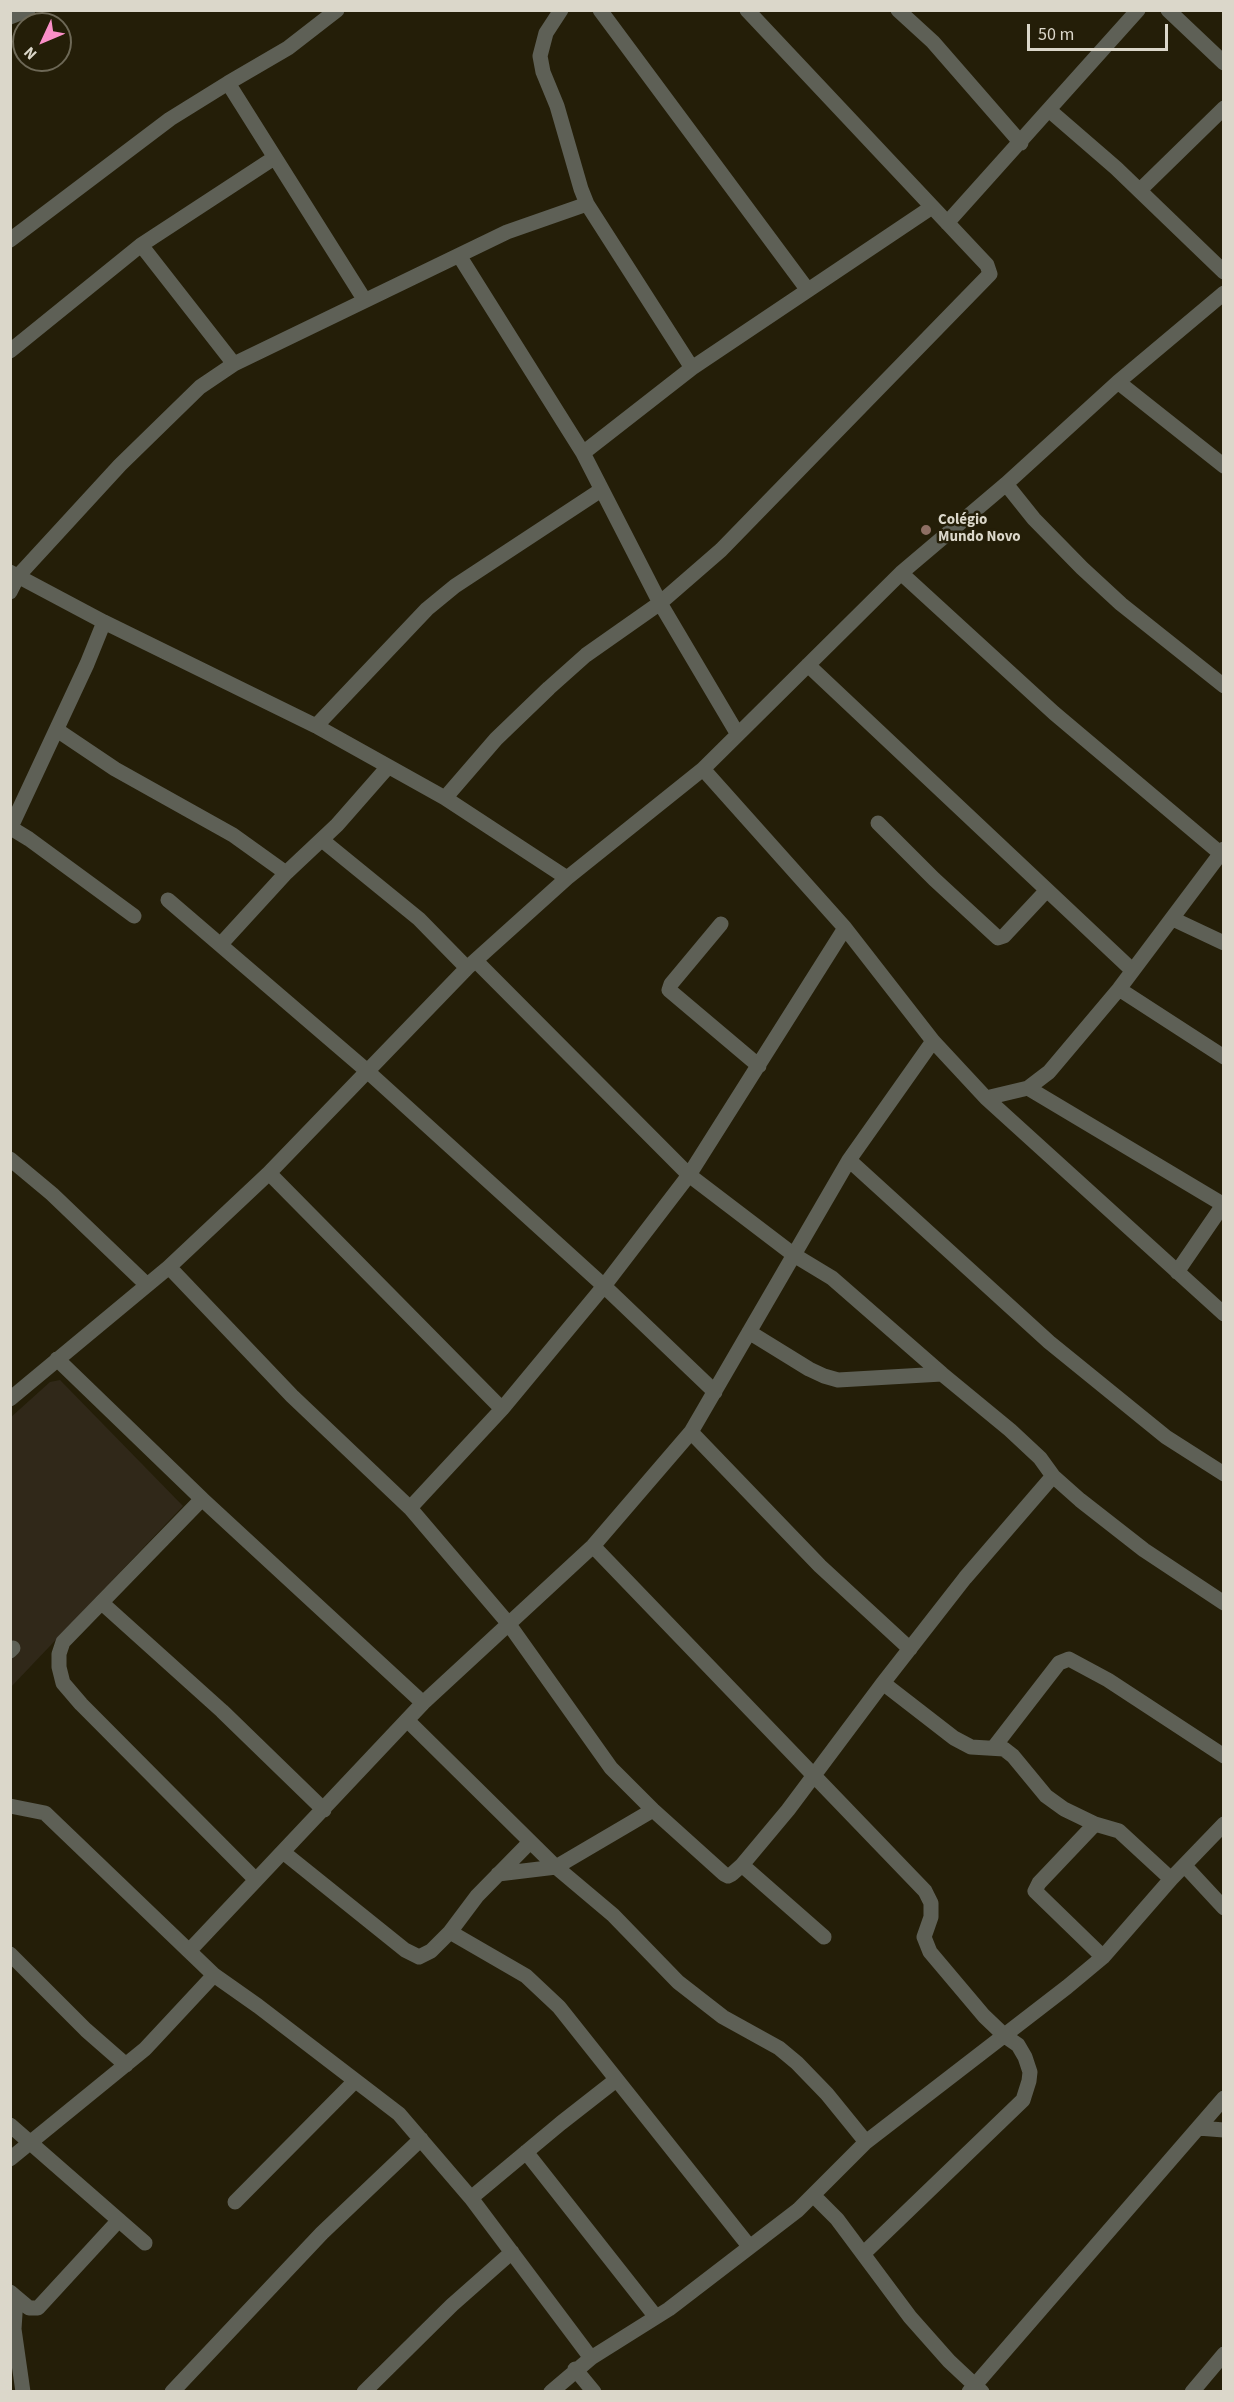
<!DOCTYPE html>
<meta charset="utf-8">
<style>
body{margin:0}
#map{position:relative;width:1234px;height:2402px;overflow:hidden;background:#241e08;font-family:"Source Sans 3",sans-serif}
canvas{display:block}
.frame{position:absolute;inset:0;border:12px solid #dbd7ca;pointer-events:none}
.north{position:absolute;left:12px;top:12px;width:60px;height:60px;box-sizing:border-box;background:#241e08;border:2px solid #6d6856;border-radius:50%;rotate:226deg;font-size:16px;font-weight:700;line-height:24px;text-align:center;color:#dbd7ca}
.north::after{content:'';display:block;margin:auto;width:21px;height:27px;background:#fa8fc8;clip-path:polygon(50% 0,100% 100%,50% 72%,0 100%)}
.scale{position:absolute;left:1027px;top:24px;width:141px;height:27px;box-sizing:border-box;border:3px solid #dbd7ca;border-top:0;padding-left:8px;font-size:18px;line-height:21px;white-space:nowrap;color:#dbd7ca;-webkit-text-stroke:4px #241e08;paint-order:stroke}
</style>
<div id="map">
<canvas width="1234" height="2402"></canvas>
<div class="frame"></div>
<div class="north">N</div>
<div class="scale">50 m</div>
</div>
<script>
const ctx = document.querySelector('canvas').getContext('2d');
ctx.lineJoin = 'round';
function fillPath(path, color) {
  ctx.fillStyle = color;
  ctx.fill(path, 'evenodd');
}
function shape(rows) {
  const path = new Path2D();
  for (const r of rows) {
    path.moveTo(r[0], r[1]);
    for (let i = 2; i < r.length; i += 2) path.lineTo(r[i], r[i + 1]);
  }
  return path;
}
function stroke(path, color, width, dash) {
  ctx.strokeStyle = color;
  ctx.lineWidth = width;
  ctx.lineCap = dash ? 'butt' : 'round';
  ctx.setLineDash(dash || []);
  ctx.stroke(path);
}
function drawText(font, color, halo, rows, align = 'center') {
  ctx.font = font + ' "Source Sans 3",sans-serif';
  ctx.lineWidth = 5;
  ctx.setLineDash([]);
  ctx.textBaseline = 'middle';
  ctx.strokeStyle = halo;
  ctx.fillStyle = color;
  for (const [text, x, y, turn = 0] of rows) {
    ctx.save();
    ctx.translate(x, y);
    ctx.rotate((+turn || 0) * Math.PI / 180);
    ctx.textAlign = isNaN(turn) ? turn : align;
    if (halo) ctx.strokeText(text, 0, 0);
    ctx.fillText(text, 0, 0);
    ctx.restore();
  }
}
const commercial = shape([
 [60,1380,183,1506,11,1687,10,1418,50,1382]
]);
const street = shape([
 [561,10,546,33,540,56,543,72,557,106,581,189,587,204,692,368],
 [600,10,807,289],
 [898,10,933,42,1021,143],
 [1168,10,1224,63],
 [10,17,28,10],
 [228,83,288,48,337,10],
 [1049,110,1116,168,1224,272],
 [1140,190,1224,108],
 [947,223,1138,10],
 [10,240,170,119,228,83,364,299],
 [141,245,234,364],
 [460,257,583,453,660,603,737,733],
 [10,351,141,245,274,158],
 [1118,382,1224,466],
 [583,453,692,368,932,207],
 [1006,484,1034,519,1082,568,1121,604,1224,686],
 [10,572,104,622,316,726,445,798,567,878],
 [901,573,1054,713,1220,853],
 [10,592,18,576,120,465,200,387,234,364,507,232,587,204],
 [808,665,1132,970],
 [316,726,427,609,455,586,601,490],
 [57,730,115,769,233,835,286,873,337,825,387,768],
 [703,769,845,928,933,1041,986,1098,1224,1314],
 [445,798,496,739,549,688,586,655,660,603,721,550,990,274,987,265,747,10],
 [878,823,934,879,998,938,1004,936,1047,890],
 [11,828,29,839,134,916],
 [10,829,87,664,104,622],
 [322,840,419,919,467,968],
 [168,900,366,1070,604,1286,715,1392],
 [1173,919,1224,943],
 [721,924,671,984,669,990,759,1066],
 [221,944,286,873],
 [476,961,689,1175,794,1255,832,1278,942,1374,1010,1430,1040,1458,1053,1476,1080,1500,1144,1550,1224,1603],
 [1119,989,1224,1057],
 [1028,1088,1224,1205],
 [986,1098,1028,1088,1049,1072,1119,989,1224,849],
 [10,1159,52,1194,147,1285],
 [849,1160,1049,1342,1166,1437,1224,1474],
 [269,1173,502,1409],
 [169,1267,292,1396,410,1508,508,1623,611,1768,653,1810,724,1874,728,1876,732,1874,742,1865],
 [1177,1272,1223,1205],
 [749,1332,809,1369,824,1376,838,1380,942,1374],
 [57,1359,202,1499,423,1703],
 [10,1399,169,1267,269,1173,467,968,567,878,703,769,901,573,1006,484,1118,382,1224,293],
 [691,1432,820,1566,910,1649],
 [202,1499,63,1642,59,1654,59,1667,63,1683,81,1704,256,1880],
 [410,1508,502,1409,604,1286,689,1175,845,928],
 [593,1546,925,1891,931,1903,931,1917,924,1937,930,1952,984,2016,1005,2036,1018,2045,1025,2057,1030,2072,1029,2081,1023,2100,863,2254],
 [102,1603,222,1711,324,1810],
 [10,1651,13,1648],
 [883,1683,954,1738,971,1747,1004,1749,1013,1756,1046,1796,1064,1809,1095,1824,1119,1831,1171,1879],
 [407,1720,556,1867,613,1915,678,1982,723,2017,779,2048,797,2063,827,2094,866,2142],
 [994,1747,1059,1663,1069,1659,1108,1680,1224,1756],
 [10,1806,45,1813,214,1975,258,2006,399,2114,471,2198,591,2358],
 [1095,1824,1039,1883,1035,1891,1103,1957],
 [283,1852,405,1950,419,1957,431,1951,450,1932,526,1976,559,2007,749,2246],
 [1185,1866,1224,1908],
 [498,1874,556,1867,653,1810],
 [450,1932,477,1896,530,1842],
 [824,1937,742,1865,788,1810,883,1683,965,1578,1053,1476],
 [190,1950,423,1703,593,1546,691,1432,849,1160,933,1041],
 [10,1954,86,2030,126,2065],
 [10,2125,145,2243],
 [1198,2128,1224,2130],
 [526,2152,656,2317],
 [10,2159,145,2049,214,1975],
 [813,2195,837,2219,910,2317,949,2361,982,2392],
 [471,2198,561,2123,616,2080],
 [235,2202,355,2081],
 [10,2292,29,2308,38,2308,119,2220],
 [16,2298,14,2329,23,2392],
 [575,2369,594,2392],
 [172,2392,322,2233,421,2139],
 [364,2392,452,2305,512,2252],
 [551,2392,591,2358,669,2309,798,2210,866,2142,1067,1987,1103,1957,1171,1879,1224,1824],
 [969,2392,1224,2098],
 [1192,2392,1224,2354]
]);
const markers = [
 [926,530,6,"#8d6e63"]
];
const poiNames = [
 ["Colégio",938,521],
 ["Mundo Novo",938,538]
];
fillPath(commercial, '#302819');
stroke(street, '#5e6056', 15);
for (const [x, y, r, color] of markers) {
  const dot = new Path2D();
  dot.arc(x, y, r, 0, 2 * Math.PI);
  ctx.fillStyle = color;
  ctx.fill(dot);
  stroke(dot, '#241e08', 2);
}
drawText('bold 15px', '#dbd7ca', '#241e08', poiNames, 'left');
</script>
